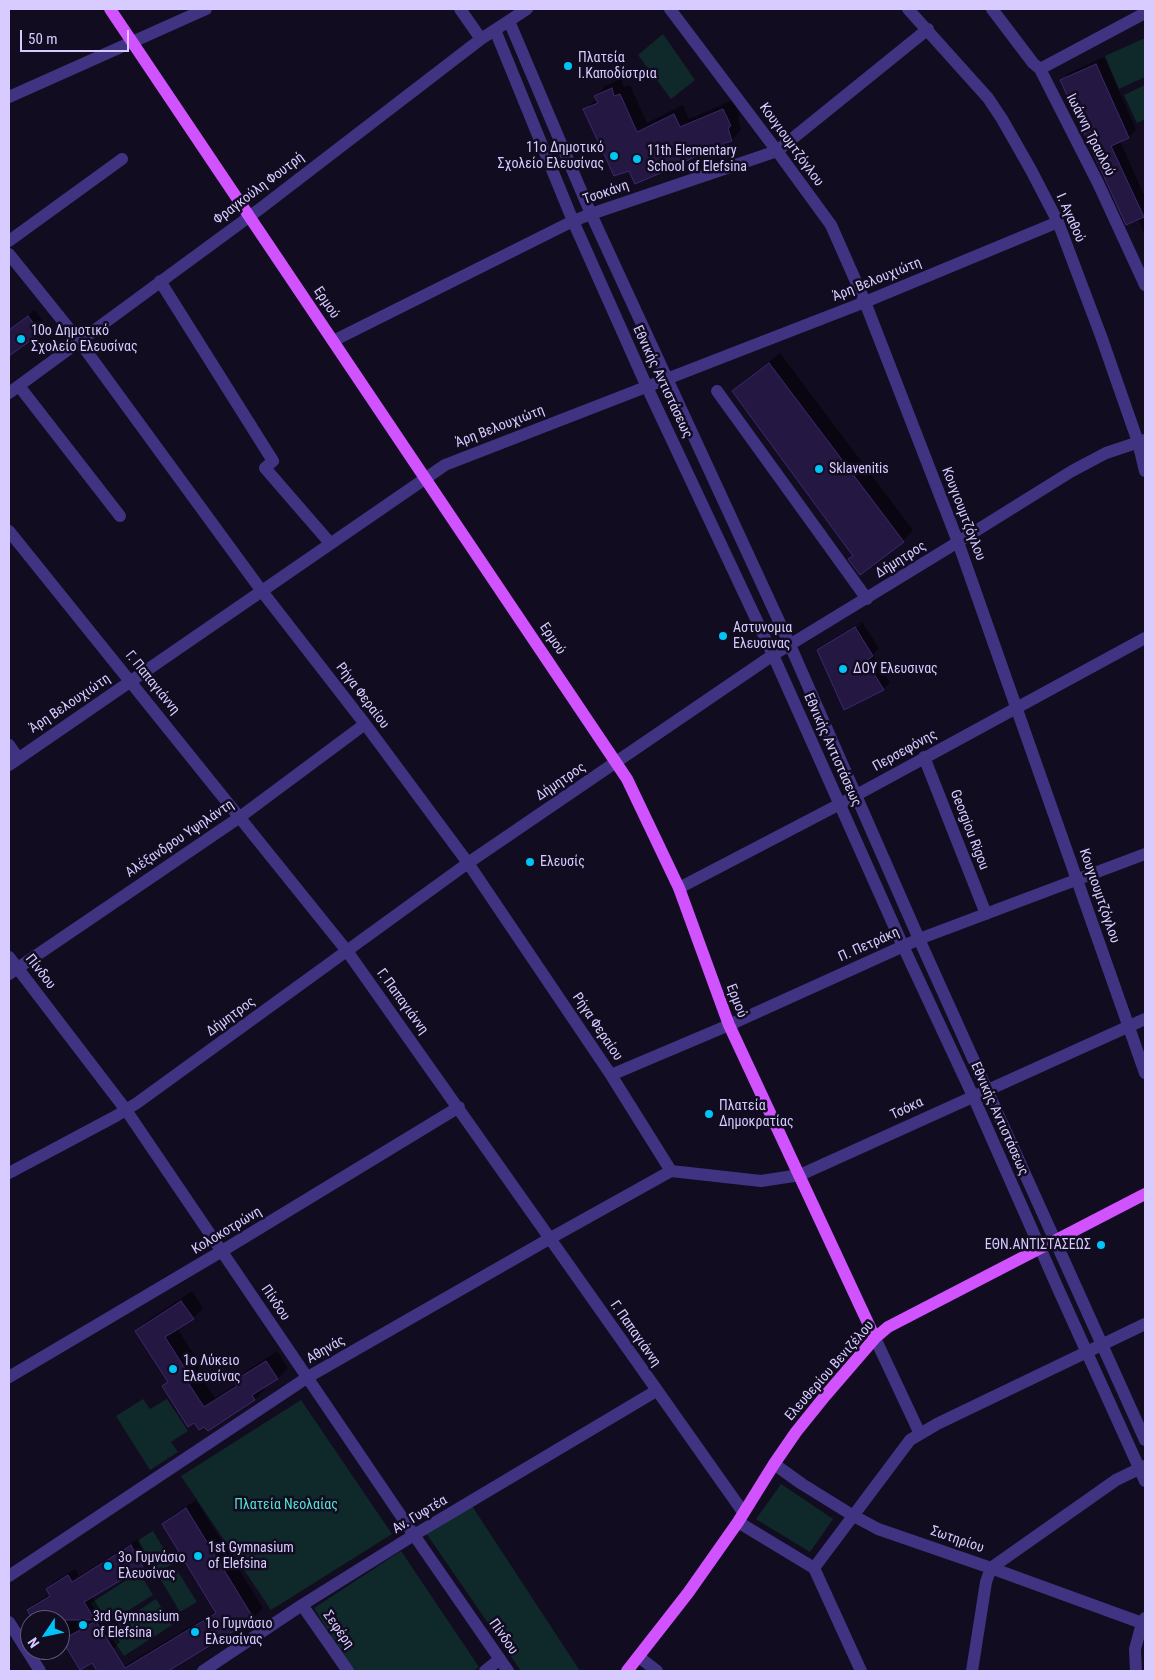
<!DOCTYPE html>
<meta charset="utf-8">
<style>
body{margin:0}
#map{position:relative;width:1154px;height:1680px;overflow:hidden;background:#120c21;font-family:"Roboto Condensed",sans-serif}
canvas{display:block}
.frame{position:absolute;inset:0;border:10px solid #d7cbff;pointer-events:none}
.north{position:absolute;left:20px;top:1610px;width:50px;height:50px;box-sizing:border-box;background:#120c21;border:1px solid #61587a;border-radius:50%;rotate:236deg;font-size:14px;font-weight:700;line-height:20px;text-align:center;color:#d7cbff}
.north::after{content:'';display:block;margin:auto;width:18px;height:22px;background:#00c3f6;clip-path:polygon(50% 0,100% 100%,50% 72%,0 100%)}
.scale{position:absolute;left:20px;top:30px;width:109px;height:22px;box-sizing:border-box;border:2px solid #d7cbff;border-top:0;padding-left:6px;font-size:15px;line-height:18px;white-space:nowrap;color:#d7cbff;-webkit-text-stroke:4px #120c21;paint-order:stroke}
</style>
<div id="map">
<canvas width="1154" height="1680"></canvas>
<div class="frame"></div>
<div class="north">N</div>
<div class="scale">50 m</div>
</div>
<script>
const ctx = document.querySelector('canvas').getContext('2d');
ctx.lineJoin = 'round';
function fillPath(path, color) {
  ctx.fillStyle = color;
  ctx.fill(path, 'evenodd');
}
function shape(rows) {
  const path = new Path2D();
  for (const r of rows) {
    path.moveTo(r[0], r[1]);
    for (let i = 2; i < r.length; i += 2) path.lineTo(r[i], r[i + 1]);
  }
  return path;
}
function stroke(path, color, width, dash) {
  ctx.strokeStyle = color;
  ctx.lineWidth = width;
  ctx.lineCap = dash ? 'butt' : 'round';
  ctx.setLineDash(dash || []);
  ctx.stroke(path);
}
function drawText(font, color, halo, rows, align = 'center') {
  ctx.font = font + ' "Roboto Condensed",sans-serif';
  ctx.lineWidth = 5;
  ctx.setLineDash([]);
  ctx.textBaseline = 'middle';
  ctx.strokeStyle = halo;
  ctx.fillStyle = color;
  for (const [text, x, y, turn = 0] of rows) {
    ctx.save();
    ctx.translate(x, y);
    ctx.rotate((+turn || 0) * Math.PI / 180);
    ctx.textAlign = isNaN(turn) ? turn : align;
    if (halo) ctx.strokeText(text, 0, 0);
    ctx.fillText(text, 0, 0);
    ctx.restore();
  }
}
const green = shape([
 [663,34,695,80,671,99,638,55],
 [1145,38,1145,77,1119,89,1105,56],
 [1145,85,1145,119,1137,123,1124,95],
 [143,1399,150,1409,167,1399,188,1431,171,1442,178,1452,150,1470,116,1416],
 [301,1400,392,1534,271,1610,181,1476],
 [781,1484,833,1519,810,1552,756,1519],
 [472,1506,580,1671,521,1671,426,1533],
 [153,1531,173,1564,156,1573,137,1541],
 [401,1551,479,1667,473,1671,353,1671,314,1608],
 [177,1570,197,1602,180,1612,161,1580],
 [139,1572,153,1595,105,1625,91,1603],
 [156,1599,172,1625,124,1656,107,1631]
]);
const shadow = shape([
 [1104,57,1136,129,1129,137,1120,141,1145,197,1145,236,1138,219,1061,81,1069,73],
 [621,79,624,87,630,85,647,123,683,105,689,119,733,100,740,116,738,118,741,130,732,140,727,141,722,146,630,169,584,110,597,99,596,96,605,86],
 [35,310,46,326,9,355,9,330],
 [780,353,913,530,903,541,854,555,733,392,744,381],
 [862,622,879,648,873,655,890,683,883,689,819,650,825,644,825,647,861,625,859,623,825,644],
 [192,1291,203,1308,193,1318,177,1328,201,1366,197,1371,215,1398,237,1384,235,1381,246,1371,277,1351,288,1368,278,1378,264,1387,265,1389,255,1399,208,1430,169,1381,136,1332,147,1321],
 [196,1500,263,1608,253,1618,165,1671,116,1671,216,1611,163,1525,173,1515],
 [138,1539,149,1559,142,1566,92,1596,120,1642,113,1649,81,1668,60,1635,60,1620,34,1620,28,1610,35,1603,50,1594,47,1589,54,1582,75,1569,79,1576]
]);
const building = shape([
 [1096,64,1129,138,1111,146,1144,217,1126,225,1060,80,1096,64],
 [612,88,614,96,620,94,637,132,674,114,680,127,723,109,731,126,728,128,732,141,724,143,723,147,714,151,711,149,672,168,635,184,629,171,614,176,583,109,598,103,594,96,612,88],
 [28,316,41,333,9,356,9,330,28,316],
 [769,363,904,542,860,575,848,559,853,556,732,391,769,363],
 [855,627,873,656,866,661,884,690,844,710,817,650,855,627],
 [181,1301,194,1319,165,1337,191,1378,187,1381,204,1407,237,1386,234,1381,266,1361,278,1379,252,1395,255,1400,208,1431,204,1427,199,1430,194,1423,188,1427,162,1386,168,1382,135,1331,181,1301],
 [186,1508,254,1619,168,1671,97,1671,92,1663,80,1670,62,1640,96,1621,125,1668,216,1613,162,1524,186,1508],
 [131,1545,143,1567,84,1602,95,1620,33,1620,27,1610,50,1596,46,1589,68,1575,72,1582,131,1545]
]);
const minor = shape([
 [460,9,481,39],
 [670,9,777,151,831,225,865,302,958,542,1145,1073],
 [908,9,988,98,1002,119,1031,170,1058,222,1101,336,1138,442,1145,471],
 [992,9,1033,63,1040,69,1098,183,1145,285],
 [509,21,591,214,790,645,919,939,1145,1440],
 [495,30,573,221,647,387,773,655,903,946,973,1096,1060,1293,1145,1481],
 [1040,69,1145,13],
 [9,97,206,9],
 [9,241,122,159],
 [9,254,79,341,261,590,365,724,468,863,611,1075,671,1171],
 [160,281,273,461,265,468,330,543],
 [333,341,573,221,591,214,777,151,928,29],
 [19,386,120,516],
 [717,391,867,599],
 [9,393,261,208,481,39,527,9],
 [9,531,347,951,743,1512],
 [9,745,18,758],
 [924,757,986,914],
 [9,765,445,465,865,302,1058,222],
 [679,888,840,804,1145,638],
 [9,957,126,1110,414,1535,508,1671],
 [9,974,240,817,365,724],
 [611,1075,729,1025,919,939,1145,854],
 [671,1171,761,1181,800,1175,1145,1019],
 [9,1173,116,1116,137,1103,468,863,773,655,958,542,1072,471,1106,453,1145,440],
 [875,1338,920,1434],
 [9,1377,222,1251,459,1107],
 [774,1464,802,1484,852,1515,878,1529,991,1568,1142,1623],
 [738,1522,814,1568],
 [9,1576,308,1377,549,1239,671,1171],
 [302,1605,348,1671],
 [9,1622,40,1671],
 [639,1657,657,1671],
 [203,1671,302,1605,414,1535,656,1391],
 [485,1671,500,1659],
 [861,1671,814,1568,910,1440,937,1424,1145,1324],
 [972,1671,986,1582,991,1568,1116,1480,1145,1466],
 [1136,1671,1135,1649,1142,1623,1145,1618]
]);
const major = shape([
 [110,9,627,779,679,888,729,1025,875,1338],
 [627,1671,688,1593,738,1522,774,1464,796,1432,825,1396,875,1338,888,1327,1145,1194]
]);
const markers = [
 [568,66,5,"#00c3f6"],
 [614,156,5,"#00c3f6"],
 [637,159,5,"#00c3f6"],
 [21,339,5,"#00c3f6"],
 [819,469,5,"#00c3f6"],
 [723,636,5,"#00c3f6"],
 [843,669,5,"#00c3f6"],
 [530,862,5,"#00c3f6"],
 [709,1114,5,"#00c3f6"],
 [1101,1245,5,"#00c3f6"],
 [173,1369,5,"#00c3f6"],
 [198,1556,5,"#00c3f6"],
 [108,1566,5,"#00c3f6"],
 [83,1625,5,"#00c3f6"],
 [195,1632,5,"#00c3f6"]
];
const poiNames = [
 ["Πλατεία",578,58],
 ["Ι.Καποδίστρια",578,74],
 ["11ο Δημοτικό",604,148,"right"],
 ["Σχολείο Ελευσίνας",604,164,"right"],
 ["11th Elementary",647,151],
 ["School of Elefsina",647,167],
 ["10ο Δημοτικό",31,331],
 ["Σχολείο Ελευσίνας",31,347],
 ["Sklavenitis",829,469],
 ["Αστυνομια",733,628],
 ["Ελευσινας",733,644],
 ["ΔΟΥ Ελευσινας",853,669],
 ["Ελευσίς",540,862],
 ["Πλατεία",719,1106],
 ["Δημοκρατίας",719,1122],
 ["ΕΘΝ.ΑΝΤΙΣΤΑΣΕΩΣ",1091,1245,"right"],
 ["1ο Λύκειο",183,1361],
 ["Ελευσίνας",183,1377],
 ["1st Gymnasium",208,1548],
 ["of Elefsina",208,1564],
 ["3ο Γυμνάσιο",118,1558],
 ["Ελευσίνας",118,1574],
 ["3rd Gymnasium",93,1617],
 ["of Elefsina",93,1633],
 ["1ο Γυμνάσιο",205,1624],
 ["Ελευσίνας",205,1640]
];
const streetNames = [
 ["Ιωάννη Τραυλού",1090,135,63],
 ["Κουγιουμτζόγλου",791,145,54],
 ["Φραγκούλη Φουτρή",259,189,-37],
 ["Τσοκάνη",606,193,-19],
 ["Ι. Αγαθού",1070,218,66],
 ["Άρη Βελουχιώτη",877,280,-22],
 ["Ερμού",326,303,56],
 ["Εθνικής Αντιστάσεως",662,382,65],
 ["Άρη Βελουχιώτη",500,427,-21],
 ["Κουγιουμτζόγλου",963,514,69],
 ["Δήμητρος",901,560,-32],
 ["Ερμού",552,639,56],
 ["Γ. Παπαγιάννη",152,683,51],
 ["Ρήγα Φεραίου",362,696,53],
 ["Άρη Βελουχιώτη",70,704,-34],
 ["Εθνικής Αντιστάσεως",832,750,66],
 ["Περσεφόνης",905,751,-29],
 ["Δήμητρος",561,782,-34],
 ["Georgiou Rigou",969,830,69],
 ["Αλέξανδρου Υψηλάντη",180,839,-34],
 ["Κουγιουμτζόγλου",1099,896,71],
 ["Π. Πετράκη",869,945,-24],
 ["Πίνδου",40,972,52],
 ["Ερμού",736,1001,69],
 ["Γ. Παπαγιάννη",402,1002,54],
 ["Δήμητρος",231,1017,-36],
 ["Ρήγα Φεραίου",597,1027,56],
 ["Τσόκα",907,1109,-25],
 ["Εθνικής Αντιστάσεως",999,1119,66],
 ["Κολοκοτρώνη",227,1231,-31],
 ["Πίνδου",275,1303,56],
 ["Γ. Παπαγιάννη",635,1334,55],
 ["Αθηνάς",326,1350,-30],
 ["Ελευθερίου Βενιζέλου",830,1371,-49],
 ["Αν. Γυφτέα",420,1515,-31],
 ["Σωτηρίου",957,1540,19],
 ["Σεφέρη",338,1630,55],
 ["Πίνδου",503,1637,55]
];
const parkNames = [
 ["Πλατεία Νεολαίας",286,1505]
];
fillPath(green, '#0f292b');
fillPath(shadow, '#0007');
fillPath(building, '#241742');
stroke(building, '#3e2870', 1);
stroke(minor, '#403482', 12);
stroke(major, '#d152ff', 12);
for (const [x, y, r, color] of markers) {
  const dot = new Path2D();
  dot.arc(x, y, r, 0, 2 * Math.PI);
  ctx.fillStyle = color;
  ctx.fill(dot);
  stroke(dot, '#120c21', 2);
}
drawText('14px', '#d7cbff', '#120c21', poiNames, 'left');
drawText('14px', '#d7cbff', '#120c21', streetNames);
drawText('14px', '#52e4cf', '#120c21', parkNames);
</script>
